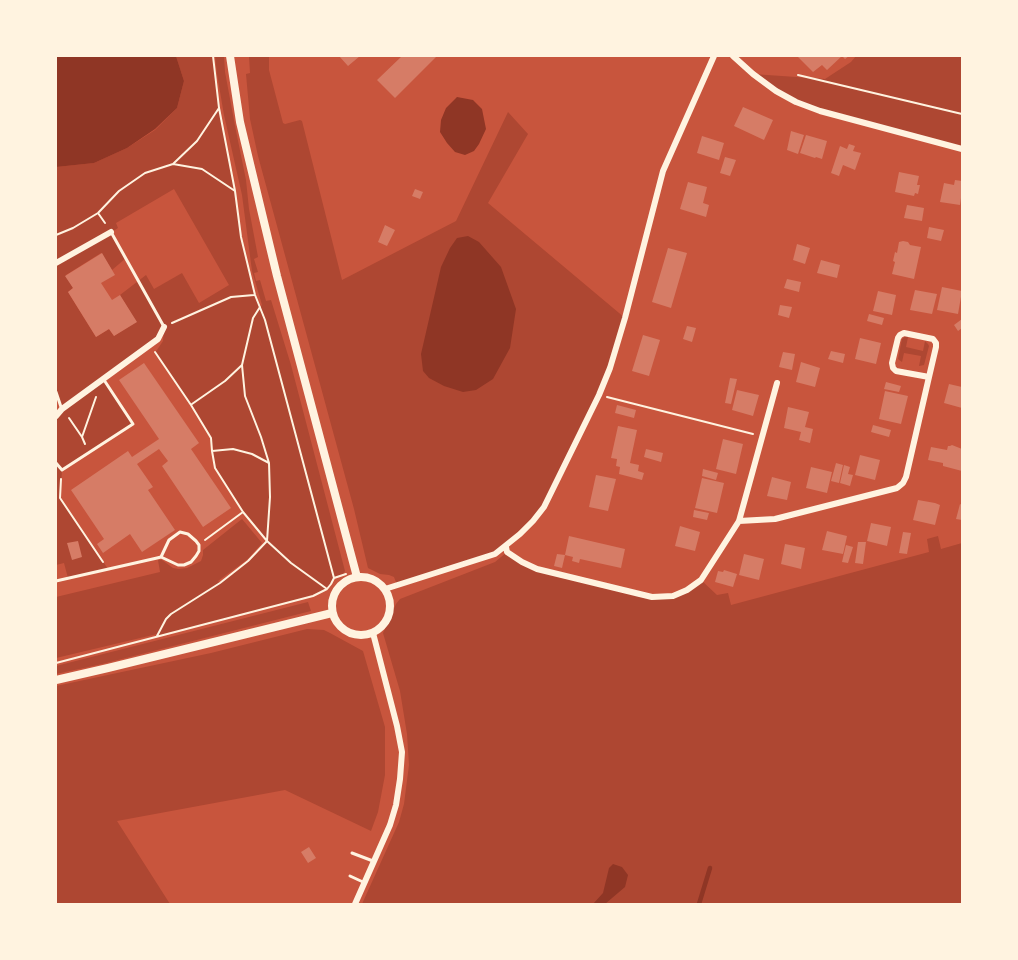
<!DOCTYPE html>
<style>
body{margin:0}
#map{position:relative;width:1018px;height:960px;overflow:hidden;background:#c8553d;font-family:"DM Sans",sans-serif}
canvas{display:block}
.frame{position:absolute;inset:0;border:57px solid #fff3e0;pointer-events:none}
</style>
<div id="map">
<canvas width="1018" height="960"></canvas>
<div class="frame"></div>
</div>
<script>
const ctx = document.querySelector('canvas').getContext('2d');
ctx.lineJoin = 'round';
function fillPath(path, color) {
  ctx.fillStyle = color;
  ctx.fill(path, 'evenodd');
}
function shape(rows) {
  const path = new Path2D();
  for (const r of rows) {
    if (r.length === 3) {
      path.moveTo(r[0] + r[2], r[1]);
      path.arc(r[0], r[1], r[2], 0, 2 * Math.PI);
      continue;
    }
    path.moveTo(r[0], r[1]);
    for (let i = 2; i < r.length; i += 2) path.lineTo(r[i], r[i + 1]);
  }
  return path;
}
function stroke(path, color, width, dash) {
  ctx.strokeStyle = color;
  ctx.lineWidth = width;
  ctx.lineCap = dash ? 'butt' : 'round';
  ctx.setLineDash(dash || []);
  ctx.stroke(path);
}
const green = shape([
 [176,56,213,56,219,108,235,191,241,237,255,295,260,307,262,305,252,271,242,195,224,115,217,74,215,56,224,56,225,72,236,131,246,180,249,209,258,257,254,259,258,272,254,273,256,281,260,280,266,301,271,300,291,365,345,571,343,575,334,578,331,584,319,594,157,636,157,634,56,658,56,597,160,572,158,560,162,560,173,568,179,569,187,568,201,561,203,555,203,550,242,519,262,543,248,559,218,581,220,583,248,561,267,541,243,512,215,468,211,438,191,405,155,353,163,341,164,329,158,339,103,378,133,424,62,470,60,498,108,569,68,578,64,563,56,565,56,416,61,409,56,392,56,167,94,163,127,148,155,130,177,108,184,81],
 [174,189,229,285,199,303,182,273,154,289,146,275,120,295,136,322,114,336,109,329,96,337,68,292,73,288,66,275,101,253,112,270,126,258,112,232,118,228,116,223],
 [249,56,269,56,269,70,283,123,285,124,300,120,302,121,342,280,456,221,508,112,528,134,488,203,625,318,610,368,544,507,495,554,397,585,394,577,389,575,380,574,368,568,354,509,258,156,250,119,246,74,250,73],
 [856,56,962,56,962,149,796,102,753,74,825,79,851,62],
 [906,336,908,337,906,347,923,351,925,341,928,344,929,346,924,365,919,366,921,356,904,353,902,362,898,359,902,339],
 [938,536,941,549,962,543,962,904,362,904,399,822,404,804,409,765,407,734,400,691,383,633,396,604,400,599,495,562,507,552,537,569,652,597,673,596,701,580,717,595,728,593,731,605,929,552,927,539],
 [308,602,311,611,102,664,56,674,56,666],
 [307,629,324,630,330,633,363,651,385,727,385,775,378,812,371,831,285,790,117,821,170,904,56,904,56,686,211,653]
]);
const water = shape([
 [56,56,176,56,184,81,177,108,155,129,127,148,94,163,56,167],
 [457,97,473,100,482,109,486,129,479,144,474,151,465,155,455,152,447,143,440,132,441,120,446,108],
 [468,236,479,242,501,267,516,309,510,348,493,379,476,390,463,392,444,386,429,378,423,371,421,354,441,267,450,248,457,238],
 [613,864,622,867,628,875,625,887,605,904,593,904,603,893,609,868]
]);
const stream = shape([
 [699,904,710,868]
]);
const building = shape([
 [339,56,360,56,348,66],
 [402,56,437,56,395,98,377,80],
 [797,56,849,56,845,59,842,56,827,70,822,65,813,72],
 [743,107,773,120,764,140,734,126],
 [791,131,804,135,798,154,787,150],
 [806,135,827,141,822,159,816,157,815,158,800,153],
 [702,136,724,143,719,160,697,153],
 [849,144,855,146,853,151,861,153,855,170,843,165,839,176,831,173,840,146,847,149],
 [725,157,736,160,730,176,720,173],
 [899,172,919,176,917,185,920,185,918,194,915,193,914,196,895,192],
 [955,180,962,181,962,191,960,205,940,202,944,183,954,185],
 [688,182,707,187,703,203,709,205,706,217,680,209],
 [415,189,423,192,420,199,412,196],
 [907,205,924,208,922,221,904,218],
 [385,225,395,230,387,246,378,242],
 [929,227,944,230,941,241,927,238],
 [903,241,908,242,910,245,921,247,914,279,892,274,895,262,893,261,895,252,897,253,899,242],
 [797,244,810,248,805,264,793,260],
 [668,248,687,253,671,308,652,302],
 [102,253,115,275,101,283,112,300,120,295,137,322,114,336,109,329,96,337,68,292,73,288,65,276],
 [821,260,840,265,837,278,817,273],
 [787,279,801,282,799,292,784,288],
 [942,287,962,291,958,314,937,310],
 [915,290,937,294,932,314,910,310],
 [878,291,896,295,892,315,873,311],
 [780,305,792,307,789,318,778,315],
 [869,314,884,318,882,325,867,321],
 [962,319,962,328,958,331,954,325],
 [687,326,696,328,692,342,683,339],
 [643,335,660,340,649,376,632,371],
 [860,338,881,343,876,364,855,359],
 [831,351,845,354,843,363,828,359],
 [783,352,795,354,792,370,779,367],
 [801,362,820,368,815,387,796,382],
 [144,363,199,443,191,449,231,508,203,527,162,466,168,461,159,449,137,464,153,487,148,490,175,530,142,552,130,534,103,553,97,544,104,539,71,490,128,451,132,457,159,439,119,380],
 [730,378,737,379,731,404,725,403],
 [886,382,901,386,899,392,884,389],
 [949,384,962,387,962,408,944,403],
 [737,390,759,395,753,416,732,410],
 [885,391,908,396,901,424,879,419],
 [617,405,636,410,634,418,615,413],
 [788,407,809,412,805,427,813,429,810,443,799,440,801,432,784,428],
 [873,425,891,430,889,437,871,432],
 [618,426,637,430,630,463,639,465,638,471,644,473,642,480,619,474,620,467,616,466,617,459,611,458],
 [723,439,743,444,736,474,716,469],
 [952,445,962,449,962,471,943,466,943,463,928,460,931,447,947,450,948,446,950,446],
 [646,449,663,453,661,462,644,457],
 [860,455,880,460,875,480,855,475],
 [836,463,843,465,839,483,831,481],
 [844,465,850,467,848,474,853,475,850,486,840,483],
 [811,467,832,472,827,493,806,488],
 [703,469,718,473,716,480,702,476],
 [596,475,616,479,608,511,589,507],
 [772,477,791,482,787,500,767,496],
 [702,478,724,483,717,513,695,508],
 [918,500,935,503,940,505,935,525,913,520],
 [960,504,962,505,962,520,956,519],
 [694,510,709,513,707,520,693,517],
 [871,523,891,527,887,546,867,541],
 [680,526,700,532,695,551,675,546],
 [827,531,847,536,843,554,822,550],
 [903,532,911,533,907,554,899,553],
 [569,536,625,549,621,568,580,559,579,563,572,561,573,557,565,555,562,568,554,566,557,554,565,555],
 [78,541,82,557,72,560,67,543],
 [858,542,866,542,863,564,855,563],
 [785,544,805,548,801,569,781,564],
 [846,545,853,547,848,563,842,562],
 [744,554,764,559,759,580,739,575],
 [724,570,737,574,733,587,715,582,718,571,723,572],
 [309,847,316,858,308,863,301,852]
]);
const path = shape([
 [798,75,962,114],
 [173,164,202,169,235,191],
 [98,213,105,223],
 [56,235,73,228,98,213,119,191,145,173,173,164,197,141,219,108],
 [172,323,231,297,254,295],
 [155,352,191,405,211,438,212,451,215,468,243,512,267,541,291,563,327,589],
 [607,397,753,434],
 [192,404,225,381,242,365],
 [69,418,82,437,85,444],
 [82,437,96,397],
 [212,451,233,449,252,454,269,463],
 [61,479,60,498,103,562],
 [205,540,243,512],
 [334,578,346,574],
 [157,636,166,619,171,614,220,583,248,561,267,541,270,497,269,463,261,437,245,396,242,365,253,318,260,307],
 [56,663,313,596,327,589,331,584,334,578,265,320,255,295,241,237,235,191,219,108,213,56]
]);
const service = shape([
 [111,232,163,325],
 [56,392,61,407],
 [56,463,62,470,133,424,104,380],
 [56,581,157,558,161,557,178,565,184,565,191,562,196,556,199,551,199,545,196,541,188,534,180,532,169,540,161,557],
 [352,853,373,861],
 [350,876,363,882]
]);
const minor = shape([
 [733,56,753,74,776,91,796,102,820,111,962,149],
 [56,263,111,232],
 [56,416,62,409,158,339,164,327],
 [739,521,775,519,897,488,903,483,906,477,929,377,936,347,936,343,933,339,904,333,900,335,898,338,892,363,893,368,896,371,929,377],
 [506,547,507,552,522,562,537,569,652,597,673,596,687,590,701,580,739,521,777,383],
 [385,589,495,554,520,534,533,521,544,507,599,395,610,368,625,318,663,171,714,56],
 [355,904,390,825,396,805,400,779,402,752,397,726,373,633]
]);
const tertiary = shape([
 [230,56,240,122,277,276,357,577],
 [361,606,29],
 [56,680,108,668,332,613]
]);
fillPath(green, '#ae4732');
fillPath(water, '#8f3625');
stroke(stream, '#8f3625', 4.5);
fillPath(building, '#d67c66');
stroke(path, '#fff3e0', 2);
stroke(service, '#fff3e0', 3);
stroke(minor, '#fff3e0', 6);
stroke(tertiary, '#fff3e0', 8);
</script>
